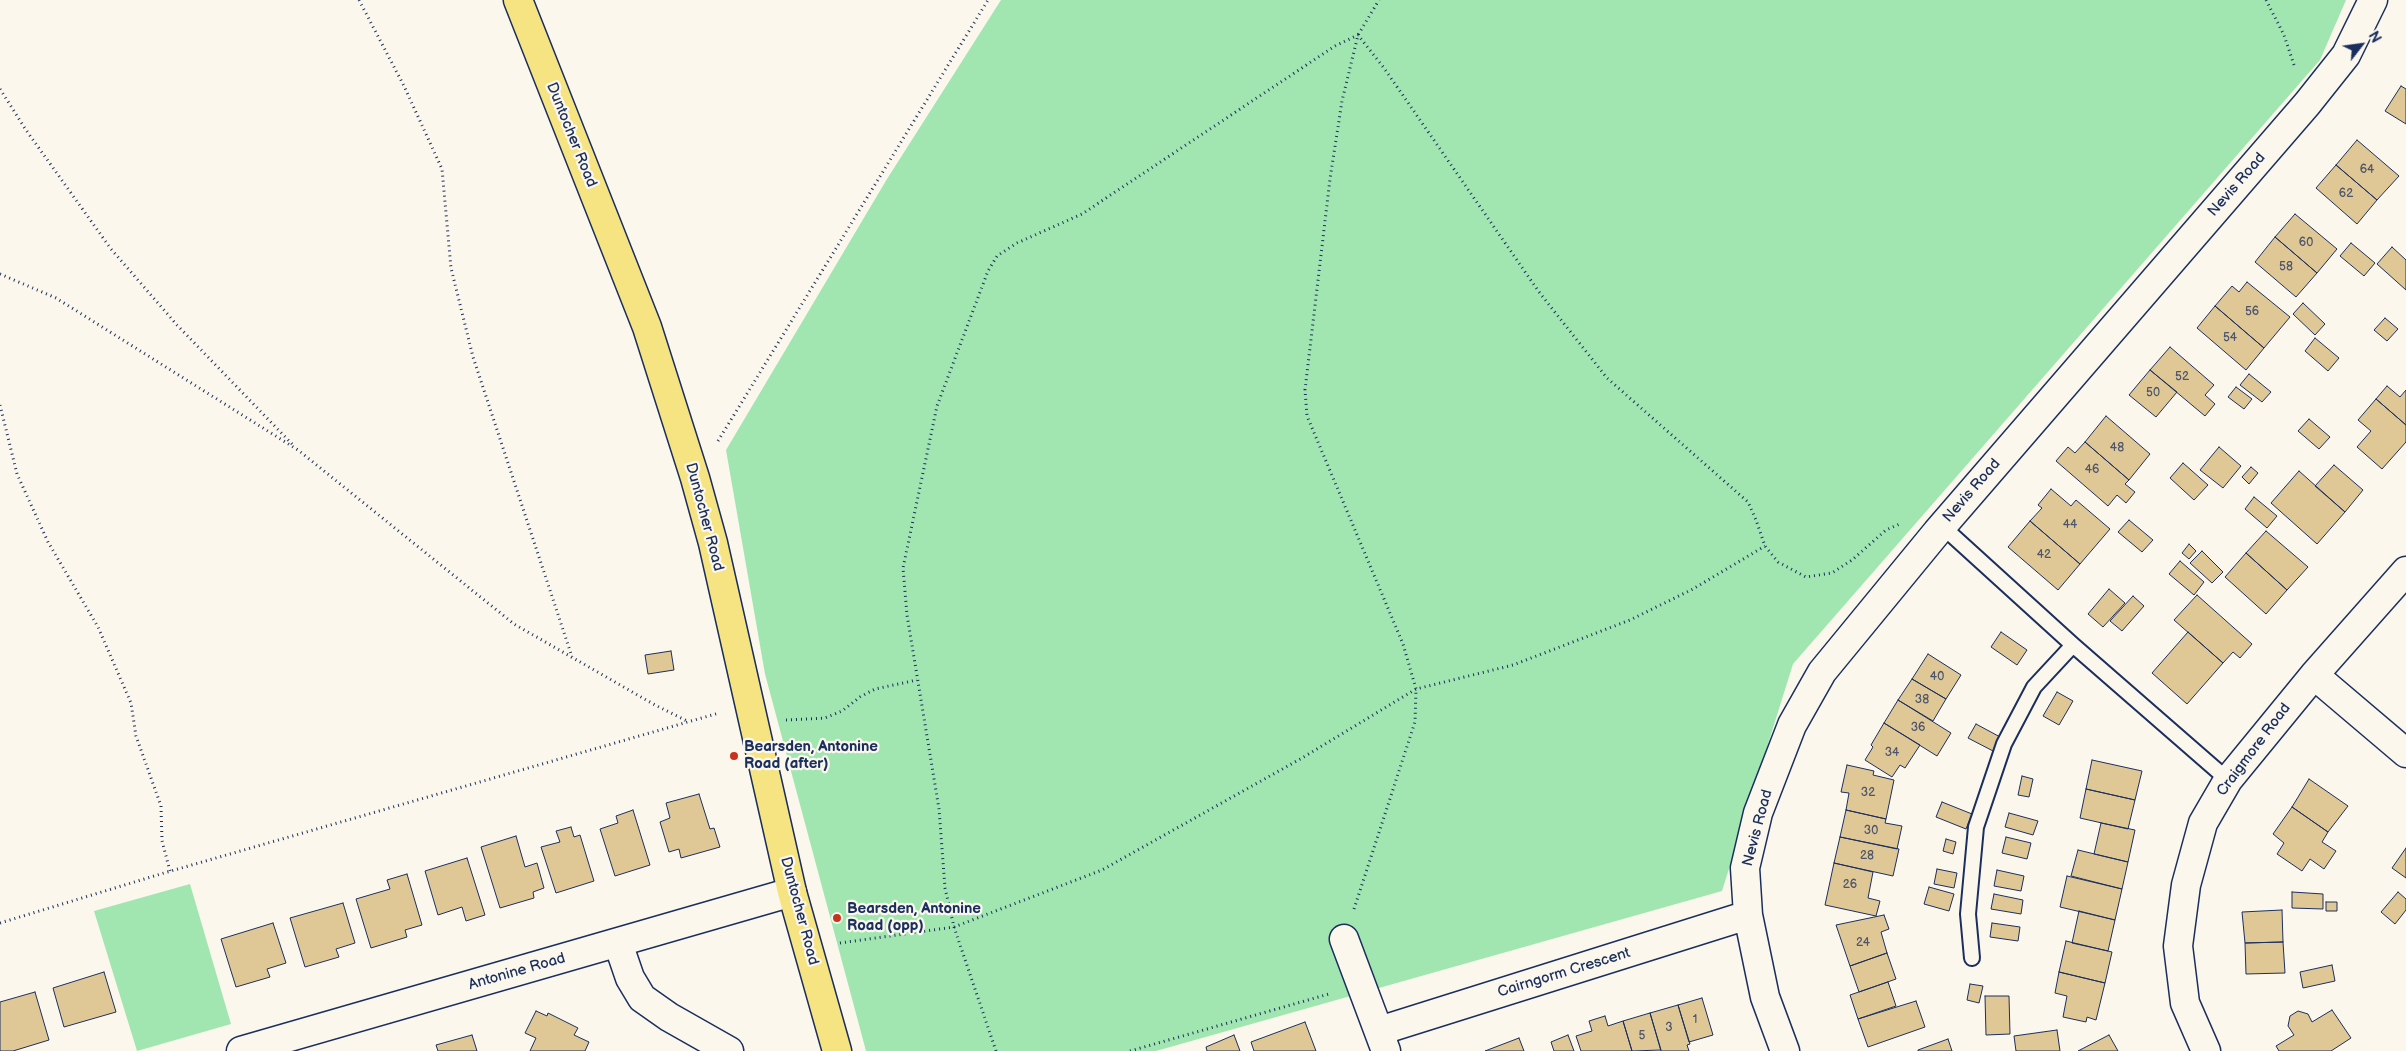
<!DOCTYPE html>
<style>
body{margin:0}
#map{position:relative;width:2406px;height:1051px;overflow:hidden;background:#fbf7ec;font-family:"Balsamiq Sans",sans-serif}
canvas{display:block}
.north{position:absolute;left:2336px;top:20px;width:50px;height:50px;-webkit-text-stroke:4px #fbf7ec;paint-order:stroke;rotate:60deg;font-size:14px;font-weight:700;line-height:20px;text-align:center;color:#1b2f5e}
.north::after{content:'';display:block;margin:auto;width:18px;height:22px;background:#1b2f5e;clip-path:polygon(50% 0,100% 100%,50% 72%,0 100%)}
</style>
<div id="map">
<canvas width="2406" height="1051"></canvas>
<div class="north">N</div>
</div>
<script>
const ctx = document.querySelector('canvas').getContext('2d');
ctx.lineJoin = 'round';
function fillPath(path, color) {
  ctx.fillStyle = color;
  ctx.fill(path, 'evenodd');
}
function shape(rows) {
  const path = new Path2D();
  for (const r of rows) {
    path.moveTo(r[0], r[1]);
    for (let i = 2; i < r.length; i += 2) path.lineTo(r[i], r[i + 1]);
  }
  return path;
}
function stroke(path, color, width, dash) {
  ctx.strokeStyle = color;
  ctx.lineWidth = width;
  ctx.lineCap = dash ? 'butt' : 'round';
  ctx.setLineDash(dash || []);
  ctx.stroke(path);
}
function drawText(font, color, halo, rows, align = 'center') {
  ctx.font = font + ' "Balsamiq Sans",sans-serif';
  ctx.lineWidth = 4.5;
  ctx.setLineDash([]);
  ctx.textBaseline = 'middle';
  ctx.strokeStyle = halo;
  ctx.fillStyle = color;
  for (const [text, x, y, turn = 0] of rows) {
    ctx.save();
    ctx.translate(x, y);
    ctx.rotate((+turn || 0) * Math.PI / 180);
    ctx.textAlign = isNaN(turn) ? turn : align;
    if (halo) ctx.strokeText(text, 0, 0);
    ctx.fillText(text, 0, 0);
    ctx.restore();
  }
}
const green = shape([
 [1001,0,2346,0,2320,60,1793,664,1722,891,1156,1051,866,1051,765,674,726,450,887,179],
 [190,884,231,1024,137,1051,94,911]
]);
const building = shape([
 [2401,86,2406,89,2406,124,2385,111,2401,86],
 [2357,140,2399,176,2377,200,2336,165,2357,140],
 [2336,165,2377,200,2357,224,2316,188,2336,165],
 [2295,214,2337,249,2317,273,2275,237,2295,214],
 [2275,237,2317,273,2296,297,2255,262,2275,237],
 [2351,243,2375,263,2364,276,2340,256,2351,243],
 [2392,247,2406,260,2406,290,2377,264,2392,247],
 [2247,282,2290,317,2264,348,2215,306,2232,286,2239,292,2247,282],
 [2303,303,2325,324,2315,335,2293,314,2303,303],
 [2215,306,2264,348,2246,370,2197,328,2215,306],
 [2385,318,2398,329,2387,341,2374,330,2385,318],
 [2315,338,2339,358,2328,371,2305,351,2315,338],
 [2170,347,2214,385,2205,395,2215,404,2205,416,2150,370,2170,347],
 [2150,370,2177,392,2156,417,2129,395,2150,370],
 [2249,374,2271,392,2262,402,2240,385,2249,374],
 [2387,386,2400,397,2406,390,2406,425,2376,399,2387,386],
 [2236,387,2252,399,2244,409,2228,397,2236,387],
 [2376,399,2406,425,2406,442,2382,469,2357,447,2371,431,2358,420,2376,399],
 [2106,416,2150,454,2129,480,2085,442,2106,416],
 [2309,419,2330,437,2319,449,2298,431,2309,419],
 [2085,442,2129,480,2125,484,2135,492,2126,503,2117,495,2108,506,2056,461,2068,447,2075,453,2085,442],
 [2219,447,2241,466,2223,488,2200,470,2219,447],
 [2183,463,2208,485,2194,500,2170,478,2183,463],
 [2334,465,2363,490,2345,512,2315,486,2334,465],
 [2251,467,2258,473,2249,484,2242,477,2251,467],
 [2299,471,2345,512,2317,544,2271,503,2299,471],
 [2051,489,2071,506,2076,500,2110,529,2080,564,2030,521,2042,508,2038,505,2051,489],
 [2254,497,2277,516,2267,528,2245,509,2254,497],
 [2129,520,2153,540,2142,552,2118,532,2129,520],
 [2030,521,2080,564,2058,590,2008,547,2030,521],
 [2266,531,2308,567,2287,590,2246,553,2266,531],
 [2189,544,2196,551,2189,559,2182,553,2189,544],
 [2202,551,2223,572,2212,583,2190,563,2202,551],
 [2246,553,2287,590,2266,614,2225,577,2246,553],
 [2180,561,2204,582,2194,595,2169,574,2180,561],
 [2109,589,2125,603,2103,627,2088,614,2109,589],
 [2197,595,2252,644,2240,658,2233,652,2223,663,2174,620,2197,595],
 [2133,596,2144,606,2122,631,2110,621,2133,596],
 [2001,632,2027,650,2017,665,1991,647,2001,632],
 [2188,632,2223,663,2187,704,2152,673,2188,632],
 [671,651,674,670,648,674,645,655,671,651],
 [1928,654,1961,675,1946,699,1912,679,1928,654],
 [1912,679,1946,699,1933,721,1898,700,1912,679],
 [2057,692,2073,701,2059,725,2043,716,2057,692],
 [1898,700,1951,733,1937,756,1884,723,1898,700],
 [1884,723,1920,745,1905,768,1900,765,1892,777,1865,760,1873,747,1871,745,1884,723],
 [1976,724,2002,738,1995,752,1968,738,1976,724],
 [2092,760,2142,771,2135,800,2086,789,2092,760],
 [1847,765,1874,771,1873,775,1894,780,1886,819,1846,810,1849,793,1841,792,1847,765],
 [2022,776,2033,779,2029,797,2018,795,2022,776],
 [2309,779,2348,806,2328,832,2292,807,2309,779],
 [2086,789,2135,800,2128,829,2080,818,2086,789],
 [699,794,710,829,714,828,720,847,681,858,679,849,669,852,660,822,670,818,666,803,699,794],
 [1942,802,1972,814,1966,829,1936,817,1942,802],
 [2292,807,2328,832,2322,842,2336,851,2324,869,2310,859,2302,871,2277,854,2284,843,2273,834,2292,807],
 [633,810,650,865,615,876,600,829,618,823,616,816,633,810],
 [1846,810,1886,819,1885,823,1902,826,1897,849,1840,837,1846,810],
 [2009,813,2038,821,2033,835,2005,827,2009,813],
 [2101,823,2135,830,2128,862,2094,854,2101,823],
 [571,827,574,837,580,835,594,881,556,893,541,847,560,842,556,831,571,827],
 [516,836,525,867,537,863,544,888,533,892,534,898,500,908,481,847,516,836],
 [1840,837,1899,849,1893,876,1834,863,1840,837],
 [2006,837,2031,843,2027,859,2002,853,2006,837],
 [1946,839,1956,842,1953,854,1943,851,1946,839],
 [2406,848,2406,878,2392,868,2406,848],
 [2078,850,2128,862,2122,889,2071,876,2078,850],
 [467,858,485,915,466,921,462,907,438,915,425,871,467,858],
 [1834,863,1873,872,1868,898,1880,901,1876,916,1825,905,1834,863],
 [1937,869,1957,873,1954,888,1934,884,1937,869],
 [1997,870,2024,876,2021,891,1994,886,1997,870],
 [407,874,422,925,405,930,407,937,371,948,356,899,390,889,387,880,407,874],
 [2067,876,2122,889,2115,920,2060,907,2067,876],
 [1929,887,1954,894,1949,911,1924,904,1929,887],
 [2292,892,2323,894,2323,909,2292,908,2292,892],
 [2398,892,2406,899,2406,910,2395,924,2381,912,2398,892],
 [1994,894,2023,900,2021,914,1991,909,1994,894],
 [2326,902,2337,902,2337,911,2326,911,2326,902],
 [343,903,355,943,336,949,339,957,305,967,290,918,343,903],
 [2282,910,2283,942,2245,943,2242,912,2282,910],
 [2079,911,2115,920,2108,951,2072,943,2079,911],
 [1884,915,1889,929,1881,932,1887,953,1850,966,1836,925,1884,915],
 [273,923,286,963,267,969,270,977,236,987,221,939,273,923],
 [1992,923,2020,927,2018,941,1990,937,1992,923],
 [2066,941,2112,952,2105,983,2059,972,2066,941],
 [2283,942,2285,973,2246,974,2245,943,2283,942],
 [1887,953,1896,979,1859,992,1850,966,1887,953],
 [2332,965,2335,981,2303,988,2300,972,2332,965],
 [104,972,116,1012,64,1027,53,988,104,972],
 [2059,972,2105,983,2096,1020,2087,1017,2086,1022,2063,1017,2067,996,2055,993,2059,972],
 [1888,982,1896,1006,1858,1019,1850,995,1888,982],
 [1970,984,1983,986,1979,1003,1967,1000,1970,984],
 [35,992,49,1040,13,1051,0,1051,0,1002,35,992],
 [1985,996,2009,996,2010,1034,1986,1035,1985,996],
 [1702,998,1713,1035,1689,1042,1678,1005,1702,998],
 [1916,1001,1925,1027,1868,1047,1858,1019,1916,1001],
 [1678,1005,1690,1044,1687,1045,1689,1051,1661,1051,1650,1013,1678,1005],
 [2332,1010,2351,1038,2331,1051,2279,1051,2276,1046,2294,1035,2288,1026,2290,1016,2298,1011,2308,1014,2312,1022,2332,1010],
 [536,1011,547,1016,548,1013,578,1028,574,1035,589,1042,585,1051,530,1051,536,1038,525,1033,536,1011],
 [1650,1013,1661,1050,1632,1051,1623,1021,1650,1013],
 [1605,1016,1608,1026,1623,1021,1632,1051,1581,1051,1576,1036,1592,1031,1589,1021,1605,1016],
 [1305,1022,1316,1051,1254,1051,1251,1042,1305,1022],
 [2057,1030,2060,1051,2016,1051,2014,1036,2057,1030],
 [472,1035,477,1051,438,1051,436,1045,472,1035],
 [1234,1035,1240,1051,1207,1051,1206,1047,1234,1035],
 [1568,1035,1574,1051,1554,1051,1551,1042,1568,1035],
 [2109,1035,2118,1051,2078,1051,2109,1035],
 [1519,1038,1524,1051,1485,1051,1519,1038],
 [1948,1039,1952,1051,1918,1051,1918,1050,1948,1039]
]);
const path = shape([
 [359,0,404,86,442,169,451,268,473,357,572,657],
 [2266,0,2284,35,2295,68],
 [0,89,26,130,111,249,177,325,294,446],
 [0,274,56,298,298,450,514,624,655,705,689,722],
 [0,405,17,474,48,542,98,627,131,703,136,736,161,806,162,841,170,871],
 [718,441,988,0],
 [786,720,825,718,842,711,860,697,875,689,917,680],
 [1354,909,1415,722,1416,689,1403,644,1307,416,1305,390,1330,179,1342,101,1358,35,1379,0],
 [0,923,164,873,719,713],
 [840,943,954,927,1102,870,1302,758,1416,689,1513,665,1630,620,1693,589,1765,546],
 [996,1051,954,927,945,888,939,809,907,615,903,568,937,406,988,271,997,256,1017,243,1082,214,1335,46,1358,35,1384,68,1539,292,1607,378,1748,502,1756,520,1765,546,1778,562,1806,577,1832,573,1852,560,1886,530,1902,523],
 [1130,1051,1329,994]
]);
const lane = shape([
 [1942,526,2073,645,2228,780],
 [1972,958,1968,914,1976,827,2004,744,2034,687,2073,645]
]);
const street = shape([
 [2314,675,2406,753],
 [1344,939,1386,1051],
 [618,943,630,978,642,998,669,1017,729,1051],
 [1379,1031,1748,915],
 [241,1051,792,892],
 [1785,1051,1765,997,1748,915,1745,868,1758,813,1792,725,1822,672,1937,532,2307,104,2346,55,2373,0],
 [2206,1051,2185,1003,2178,946,2186,885,2203,823,2228,780,2314,675,2406,571]
]);
const primary = shape([
 [518,0,647,327,695,478,713,543,792,892,837,1051]
]);
const markers = [
 [734,756,5,"#c8321e"],
 [837,918,5,"#c8321e"]
];
const numberNames = [
 ["64",2367,170],
 ["62",2346,194],
 ["60",2306,243],
 ["58",2286,267],
 ["56",2252,312],
 ["54",2230,338],
 ["52",2182,377],
 ["50",2153,393],
 ["48",2117,448],
 ["46",2092,470],
 ["44",2070,525],
 ["42",2044,555],
 ["40",1937,677],
 ["38",1922,700],
 ["36",1918,728],
 ["34",1892,753],
 ["32",1868,793],
 ["30",1871,831],
 ["28",1867,856],
 ["26",1850,885],
 ["24",1863,943],
 ["1",1695,1020],
 ["3",1669,1028],
 ["5",1642,1036]
];
const streetNames = [
 ["Duntocher Road",571,135,68],
 ["Nevis Road",2237,185,-49],
 ["Nevis Road",1972,491,-49],
 ["Duntocher Road",704,517,75],
 ["Craigmore Road",2254,750,-53],
 ["Nevis Road",1758,828,-75],
 ["Duntocher Road",799,911,75],
 ["Antonine Road",517,972,-16],
 ["Cairngorm Crescent",1564,973,-17]
];
const poiNames = [
 ["Bearsden, Antonine",744,747],
 ["Road (after)",744,764],
 ["Bearsden, Antonine",847,909],
 ["Road (opp)",847,926]
];
fillPath(green, '#a1e6b1');
fillPath(building, '#e0c896');
stroke(building, '#1b2f5e', 1);
stroke(lane, '#1b2f5e', 18);
stroke(street, '#1b2f5e', 31);
stroke(primary, '#1b2f5e', 31);
stroke(path, '#1b2f5e', 3, [1, 4]);
stroke(lane, '#fbf7ec', 14);
stroke(street, '#fbf7ec', 28);
stroke(primary, '#f6e381', 28);
for (const [x, y, r, color] of markers) {
  const dot = new Path2D();
  dot.arc(x, y, r, 0, 2 * Math.PI);
  ctx.fillStyle = color;
  ctx.fill(dot);
  stroke(dot, '#fbf7ec', 2);
}
drawText('12px', '#4c556c', null, numberNames);
drawText('15px', '#1b2f5e', '#fbf7ec', streetNames);
drawText('bold 15px', '#1b2f5e', '#fbf7ec', poiNames, 'left');
</script>
